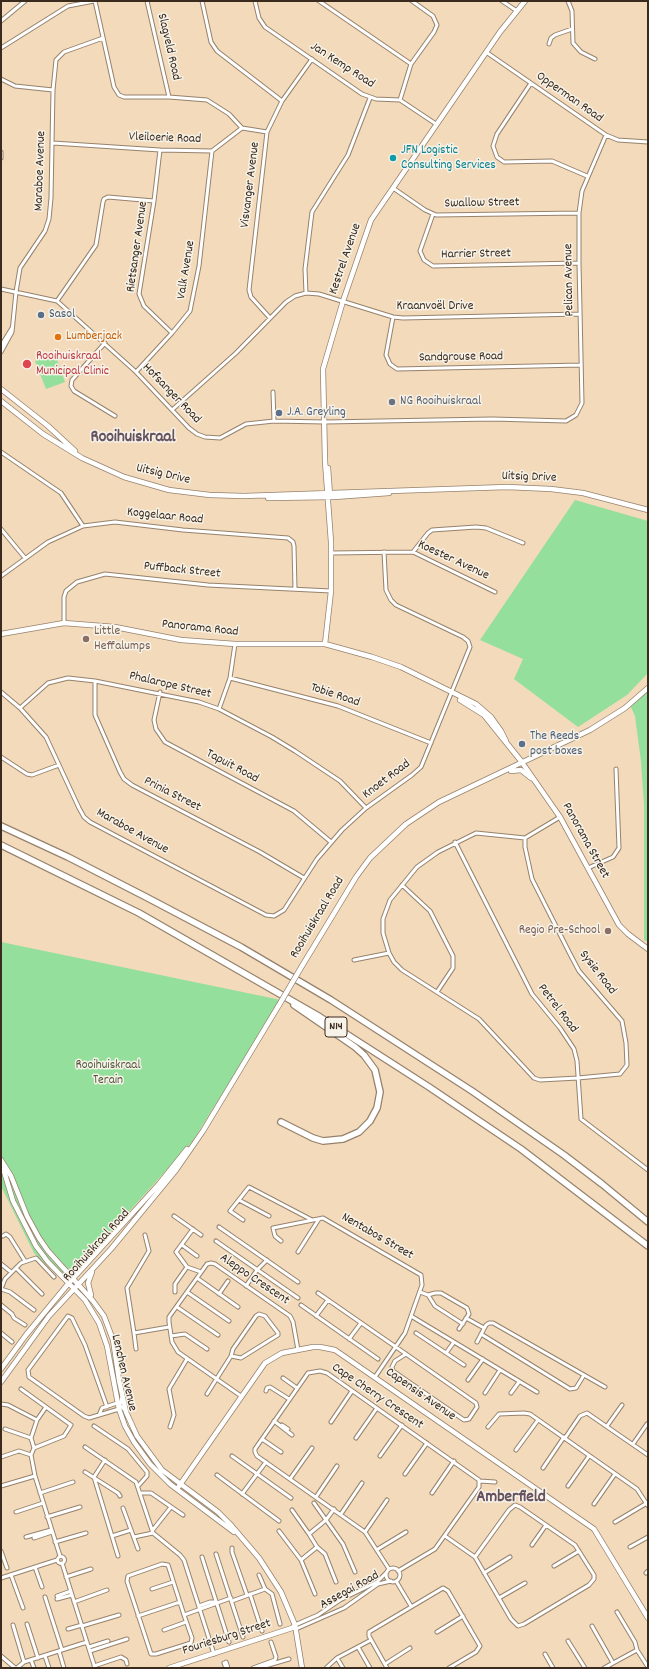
<!DOCTYPE html>
<meta charset="utf-8">
<style>
body{margin:0}
#map{position:relative;width:649px;height:1669px;overflow:hidden;background:#f2dabb;font-family:Dekko,sans-serif}
canvas{display:block}
.frame{position:absolute;inset:0;border:2px solid #3b2a1e;pointer-events:none}
</style>
<div id="map">
<canvas width="649" height="1669"></canvas>
<div class="frame"></div>
</div>
<script>
const ctx = document.querySelector('canvas').getContext('2d');
ctx.lineJoin = 'round';
function fillPath(path, color) {
  ctx.fillStyle = color;
  ctx.fill(path, 'evenodd');
}
function shape(rows) {
  const path = new Path2D();
  for (const r of rows) {
    if (r.length === 3) {
      path.moveTo(r[0] + r[2], r[1]);
      path.arc(r[0], r[1], r[2], 0, 2 * Math.PI);
      continue;
    }
    path.moveTo(r[0], r[1]);
    for (let i = 2; i < r.length; i += 2) path.lineTo(r[i], r[i + 1]);
  }
  return path;
}
function stroke(path, color, width, dash) {
  ctx.strokeStyle = color;
  ctx.lineWidth = width;
  ctx.lineCap = dash ? 'butt' : 'round';
  ctx.setLineDash(dash || []);
  ctx.stroke(path);
}
function drawText(font, color, halo, rows, align = 'center') {
  ctx.font = font + ' Dekko,sans-serif';
  ctx.lineWidth = 3;
  ctx.setLineDash([]);
  ctx.textBaseline = 'middle';
  ctx.strokeStyle = halo;
  ctx.fillStyle = color;
  for (const [text, x, y, turn = 0] of rows) {
    ctx.save();
    ctx.translate(x, y);
    ctx.rotate((+turn || 0) * Math.PI / 180);
    ctx.textAlign = isNaN(turn) ? turn : align;
    if (halo) ctx.strokeText(text, 0, 0);
    ctx.fillText(text, 0, 0);
    ctx.restore();
  }
}
const green = shape([
 [55,354,65,382,46,389,35,361],
 [575,500,648,521,648,673,627,695,578,727,514,679,523,659,480,640],
 [648,688,648,942,644,940,644,805,641,761,635,716,630,705],
 [1,942,281,1000,192,1142,65,1282,34,1253,1,1186]
]);
const street = shape([
 [95,1,114,87,119,95,124,97,169,97,207,100,229,114,242,128],
 [147,1,169,97],
 [202,1,211,42,217,51,282,101],
 [255,1,259,18,265,27,362,94,376,99,400,100,436,124],
 [319,1,411,64],
 [502,1,517,11],
 [568,1,572,11,573,43,581,52,595,59],
 [1,21,25,1],
 [549,44,551,38,555,35,572,29],
 [1,48,68,6,94,1],
 [486,52,606,135,618,140,648,142],
 [1,79,15,86,53,90],
 [531,83,497,134,493,146,497,157,504,162,552,161,587,176],
 [400,100,411,64,434,32,437,25,433,16,412,1],
 [53,143,160,150,212,151,242,128,267,132],
 [160,150,154,201,139,294,144,306,172,333],
 [1,152,1,158],
 [393,188,425,210,436,215,579,213],
 [433,214,420,251,424,260,433,266,579,263],
 [1,289,57,301,136,372,189,428,197,434,205,437,220,438,246,424,274,421,325,422,492,419,566,421,576,415,582,403,579,263,579,213,582,191,606,135],
 [306,293,305,269,312,212,348,155,370,98],
 [57,301,96,245,103,202,104,199,108,197,154,201],
 [393,317,386,355,390,364,397,369,581,365],
 [270,318,251,297,249,290,267,132,282,101,312,59],
 [105,343,72,380,71,386,74,391,115,416],
 [1,346,12,328],
 [1,352,12,332,16,292,20,268,45,231,49,219,51,198,53,90,56,60,64,52,103,38],
 [136,372,172,333,190,311,199,266,212,151],
 [273,392,274,421],
 [172,410,236,353,286,302,295,296,306,293,319,294,393,317,403,318,580,314],
 [1,452,61,493,83,526],
 [1,529,25,558],
 [413,552,428,533,432,530,476,527,486,528,523,543],
 [331,553,413,552,495,592],
 [1,576,48,542,83,526,115,522,183,530,288,538,293,542,294,546,295,589],
 [64,623,64,597,66,591,77,582,105,574,208,585,331,591],
 [230,678,338,706,431,743],
 [95,681,95,715,120,772,124,779,132,785,260,852,304,878],
 [1,692,20,708,46,737,79,808,84,817,90,822,266,915,274,916,284,910,317,859,342,830,366,808,412,775,421,767,470,647,468,641,463,637,396,605,391,600,386,590,384,552],
 [160,692,154,720,156,729,165,742,294,811,331,842],
 [20,708,48,683,68,678,95,681,199,702,219,709,272,737,295,751,340,781,366,808],
 [219,709,230,678,235,644],
 [1,757,27,774,32,775,59,765],
 [525,838,525,847,532,879,570,954,579,971,622,1021,626,1043,627,1065,620,1074,578,1078,540,1080,534,1078,479,1019,402,970,394,962,389,953,383,933,383,919,390,900,417,867,438,852,476,833,525,838,560,817],
 [455,842,532,994,560,1028,574,1049,577,1061,581,1119,648,1170],
 [588,868,613,857,619,848,616,769],
 [402,885,430,911,453,956,453,968,437,992],
 [354,960,389,953],
 [239,1200,269,1216],
 [174,1216,201,1235],
 [243,1220,230,1211,249,1187,312,1220],
 [219,1227,298,1282],
 [193,1229,176,1252,187,1267,201,1272],
 [145,1235,149,1251,127,1288,134,1333,169,1327],
 [3,1236,6,1234,10,1237,25,1261],
 [216,1241,298,1298],
 [281,1241,275,1236,273,1228,323,1218,421,1275,422,1285,405,1333,375,1377],
 [182,1245,197,1256],
 [298,1252,319,1219],
 [1,1264,11,1272],
 [16,1268,42,1294],
 [197,1278,238,1307],
 [246,1286,257,1270,267,1260],
 [1,1289,5,1279,21,1263,36,1258,54,1277],
 [1,1289,10,1292,34,1310],
 [175,1292,175,1284,187,1267],
 [187,1292,229,1321],
 [420,1292,428,1295,435,1306,463,1324],
 [318,1293,406,1354,476,1403,477,1407,469,1419,464,1420,393,1371,392,1367,395,1361,406,1354],
 [219,1294,228,1281],
 [428,1295,435,1293,441,1293,467,1308,469,1314,459,1329],
 [1,1305,12,1314,14,1318,25,1325],
 [301,1305,378,1359],
 [177,1307,218,1335],
 [316,1316,328,1300],
 [411,1316,537,1392],
 [466,1318,484,1328],
 [1,1333,12,1342],
 [134,1333,136,1349],
 [416,1333,464,1365],
 [481,1334,570,1389,576,1388,584,1375],
 [171,1336,185,1334,207,1349],
 [349,1339,361,1323],
 [477,1342,486,1325,489,1323,493,1323,605,1387],
 [446,1353,454,1342],
 [283,1378,297,1388],
 [468,1380,483,1359],
 [21,1389,71,1425,64,1436,34,1448],
 [266,1391,267,1388,270,1387,289,1399],
 [485,1393,500,1370],
 [511,1393,519,1382],
 [207,1394,231,1356,233,1349,256,1316,259,1314,265,1316,278,1333,278,1335,241,1358,231,1356],
 [241,1396,178,1352,172,1342,169,1322,169,1317,207,1264,211,1263,215,1264,290,1316,293,1322,298,1350],
 [1,1404,8,1405,37,1420,46,1407],
 [107,1407,85,1345,72,1318,68,1316,28,1370,29,1377,84,1416,89,1418,119,1409,122,1397],
 [99,1415,102,1408,117,1403,125,1410],
 [274,1421,292,1435],
 [331,1422,352,1391],
 [282,1425,288,1429],
 [94,1426,128,1449,147,1472,147,1476,138,1486],
 [607,1426,622,1405],
 [170,1427,174,1415,169,1389,187,1359],
 [488,1427,499,1414,524,1413,530,1414,637,1489,648,1506],
 [5,1429,31,1438,34,1448,31,1455,35,1476,60,1556],
 [31,1438,37,1420],
 [356,1438,377,1408],
 [565,1438,580,1416,587,1413,648,1455],
 [262,1439,281,1452],
 [633,1444,647,1424],
 [85,1447,136,1482,153,1533,180,1555,184,1560,214,1654],
 [516,1450,538,1420],
 [232,1456,291,1498],
 [380,1456,402,1425],
 [1,1457,19,1451,31,1455],
 [105,1460,94,1477,118,1556],
 [543,1468,564,1437],
 [85,1472,118,1493,120,1496],
 [405,1474,427,1443],
 [217,1475,279,1521],
 [290,1479,312,1448],
 [480,1481,495,1482],
 [1,1486,35,1476],
 [568,1486,589,1456],
 [40,1493,73,1482],
 [140,1493,151,1493,183,1515],
 [432,1493,454,1461],
 [242,1494,266,1462],
 [316,1497,337,1466],
 [314,1503,343,1544,355,1572],
 [594,1504,615,1474],
 [123,1508,138,1549],
 [292,1510,309,1534,326,1520,334,1509],
 [16,1512,43,1503],
 [341,1514,362,1483],
 [47,1517,80,1507],
 [615,1522,647,1503],
 [152,1531,171,1507],
 [279,1531,301,1560,317,1547],
 [365,1532,387,1500],
 [309,1534,317,1547,325,1554,336,1582],
 [112,1536,131,1530],
 [445,1536,475,1557,511,1619,518,1626,524,1624,589,1585,594,1579,594,1575,575,1545,520,1507,515,1505,509,1510,475,1557],
 [26,1537,51,1530],
 [134,1537,153,1533],
 [34,1538,52,1532],
 [55,1542,86,1533],
 [532,1545,546,1525],
 [630,1547,648,1537],
 [232,1548,232,1552,247,1595],
 [378,1549,406,1532],
 [1,1551,7,1568],
 [216,1554,243,1637],
 [61,1560,3.5],
 [202,1557,229,1642],
 [301,1560,315,1594],
 [62,1563,95,1668],
 [554,1566,579,1551],
 [35,1567,42,1587],
 [393,1575,7],
 [389,1569,365,1532,257,1456,255,1452,255,1449,308,1373,320,1371,327,1373,479,1480,479,1487,435,1549,398,1571],
 [484,1573,510,1557],
 [646,1573,648,1571],
 [11,1575,23,1608],
 [259,1575,265,1589],
 [66,1577,91,1569],
 [1,1578,57,1560],
 [396,1581,411,1606],
 [152,1589,173,1582],
 [250,1594,262,1631],
 [57,1596,71,1591],
 [45,1597,62,1650],
 [499,1598,525,1583],
 [57,1599,72,1595],
 [232,1601,265,1589,272,1594,280,1624],
 [74,1602,107,1590],
 [199,1606,210,1602,216,1602],
 [617,1612,635,1642,637,1650],
 [184,1615,192,1638,191,1643,156,1654,151,1654,127,1581,128,1576,162,1564,168,1565,184,1615,231,1598],
 [138,1616,180,1602],
 [27,1624,38,1658],
 [13,1625,24,1662],
 [295,1625,318,1615,340,1600,377,1582,387,1572],
 [82,1626,119,1615],
 [592,1626,613,1663],
 [68,1629,82,1625],
 [296,1629,344,1608,378,1584,391,1581],
 [164,1630,186,1622],
 [437,1632,463,1616],
 [568,1641,585,1668],
 [89,1647,108,1641],
 [358,1647,370,1668],
 [637,1650,648,1667],
 [59,1651,64,1668],
 [90,1651,127,1639],
 [545,1654,553,1668],
 [1,1656,15,1668],
 [45,1656,49,1668],
 [337,1658,343,1668],
 [31,1660,34,1668],
 [226,1662,228,1668],
 [224,1663,226,1668],
 [385,1664,410,1648],
 [94,1666,121,1657,126,1660,127,1664],
 [262,1667,289,1659],
 [17,1668,24,1662,87,1642],
 [253,1668,275,1660,276,1657,271,1642],
 [326,1668,337,1658,371,1640],
 [387,1668,369,1636,369,1632,443,1588,448,1591,480,1646,476,1652,449,1668],
 [604,1668,637,1650]
]);
const secondary = shape([
 [1,389,48,426,75,451],
 [1,401,43,434,82,458,124,477,169,490,210,495,244,496,507,487,551,489,583,493,648,510],
 [328,468,330,495],
 [268,498,334,497,389,493],
 [1,634,64,623,115,627,181,640,235,644,325,644,372,657,401,667,476,704,491,717,501,731,506,741],
 [325,644,331,591,331,542,325,461,323,369,343,301,371,220,500,32,525,1],
 [460,700,484,715,521,761,560,817,619,925,628,934,648,949],
 [511,771,521,770,531,778],
 [302,966,356,877,370,858,406,824,439,802,590,730,625,708,648,688],
 [1,1160,11,1176,27,1216,39,1238,48,1251,93,1301,104,1316,113,1340,119,1380,126,1412,137,1436,162,1470,218,1512,230,1524,259,1558,281,1592,295,1625,302,1668],
 [3,1168,13,1201,36,1246,48,1262,85,1300,99,1323,107,1346,119,1409,125,1426,134,1442,150,1464,170,1484,234,1532],
 [91,1295,88,1283,92,1272],
 [1,1369,26,1335,68,1284,159,1184,187,1149],
 [1,1382,49,1316,111,1249,176,1170,203,1131,279,1005],
 [177,1489,265,1363,282,1353,313,1347,320,1347,335,1350,594,1529,648,1618],
 [169,1668,292,1628,295,1625]
]);
const highway = shape([
 [1,826,68,857,146,897,241,947,331,1000,472,1091,564,1155,602,1184,648,1222],
 [1,845,139,913,320,1017,429,1087,521,1149,648,1246],
 [281,1122,313,1138,323,1141,343,1139,359,1132,370,1121,377,1108,380,1092,375,1070,364,1055,355,1047,294,1005]
]);
const secondaryBridge = shape([
 [279,1005,302,966]
]);
const markers = [
 [393,158,4,"#0f9aa8"],
 [41,315,4,"#5c6f8a"],
 [58,337,4,"#e8710a"],
 [27,364,5,"#e0444e"],
 [392,402,4,"#6b7280"],
 [279,413,4,"#5c6f8a"],
 [86,639,4,"#8d6e63"],
 [522,744,4,"#5c6f8a"],
 [608,931,4,"#8d6e63"]
];
const shields = [
 [336,1027,22]
];
const shieldNames = [
 ["N14",336,1027]
];
const streetNames = [
 ["Slagveld Road",168,47,77],
 ["Jan Kemp Road",342,66,33],
 ["Opperman Road",569,98,35],
 ["Vleiloerie Road",165,139,2],
 ["Maraboe Avenue",41,171,-88],
 ["Visvanger Avenue",251,185,-83],
 ["Swallow Street",482,204,-1],
 ["Rietsanger Avenue",138,247,-82],
 ["Harrier Street",476,255,-1],
 ["Kestrel Avenue",346,259,-71],
 ["Valk Avenue",187,270,-81],
 ["Pelican Avenue",570,280,-91],
 ["Kraanvoël Drive",435,307],
 ["Sandgrouse Road",461,358,-1],
 ["Hofsanger Road",171,394,46],
 ["Uitsig Drive",163,475,13],
 ["Uitsig Drive",529,478,2],
 ["Koggelaar Road",165,517,6],
 ["Koester Avenue",453,561,25],
 ["Puffback Street",182,571,6],
 ["Panorama Road",200,629,6],
 ["Phalarope Street",170,686,13],
 ["Tobie Road",335,696,18],
 ["Tapuit Road",232,767,28],
 ["Knoet Road",387,780,-37],
 ["Prinia Street",172,795,27],
 ["Maraboe Avenue",132,832,29],
 ["Panorama Street",585,841,61],
 ["Rooihuiskraal Road",318,918,-59],
 ["Sysie Road",597,973,52],
 ["Petrel Road",557,1009,53],
 ["Nentabos Street",377,1237,30],
 ["Rooihuiskraal Road",97,1246,-48],
 ["Aleppo Crescent",254,1280,34],
 ["Lenchen Avenue",123,1373,77],
 ["Capensis Avenue",420,1395,35],
 ["Cape Cherry Crescent",377,1397,34],
 ["Assegai Road",350,1591,-29],
 ["Fouriesburg Street",227,1638,-18]
];
const cultureNames = [
 ["JFN Logistic",401,151],
 ["Consulting Services",401,166]
];
const serviceNames = [
 ["Sasol",49,315],
 ["J.A. Greyling",287,413],
 ["The Reeds",530,737],
 ["post boxes",530,752]
];
const foodNames = [
 ["Lumberjack",66,337]
];
const healthNames = [
 ["Rooihuiskraal",36,357],
 ["Municipal Clinic",36,372]
];
const worshipNames = [
 ["NG Rooihuiskraal",400,402]
];
const educationNames = [
 ["Little",94,632],
 ["Heffalumps",94,647],
 ["Regio Pre-School",600,931,"right"]
];
const parkNames = [
 ["Rooihuiskraal",108,1066],
 ["Terain",108,1081]
];
const districtNames = [
 ["Rooihuiskraal",133,439],
 ["Amberfield",511,1499]
];
fillPath(green, '#94df9b');
stroke(street, '#96826c', 5);
stroke(secondary, '#96826c', 6);
stroke(highway, '#96826c', 8);
stroke(street, '#fff', 3);
stroke(secondary, '#fff', 4.5);
stroke(highway, '#fff', 5.5);
stroke(secondaryBridge, '#96826c', 6, []);
stroke(secondaryBridge, '#fff', 4.5);
for (const [x, y, r, color] of markers) {
  const dot = new Path2D();
  dot.arc(x, y, r, 0, 2 * Math.PI);
  ctx.fillStyle = color;
  ctx.fill(dot);
  stroke(dot, '#f7f3e8', 1.5);
}
for (const [x, y, w] of shields) {
  const box = new Path2D();
  box.roundRect(x - w / 2, y - 10, w, 20, 3);
  ctx.fillStyle = '#f7f3e8';
  ctx.fill(box);
  stroke(box, '#3b2a1e', 1);
}
drawText('bold 12px', '#3b2a1e', null, shieldNames);
drawText('13px', '#3b2a1e', '#f7f3e8', streetNames);
drawText('13px', '#0d838f', '#f7f3e8', cultureNames, 'left');
drawText('13px', '#4e5e75', '#f7f3e8', serviceNames, 'left');
drawText('13px', '#c56008', '#f7f3e8', foodNames, 'left');
drawText('13px', '#be3a42', '#f7f3e8', healthNames, 'left');
drawText('13px', '#5b616d', '#f7f3e8', worshipNames, 'left');
drawText('13px', '#785e54', '#f7f3e8', educationNames, 'left');
drawText('13px', '#51573d', '#f7f3e8', parkNames);
drawText('bold 17px', '#675260', '#f7f3e8', districtNames);
</script>
